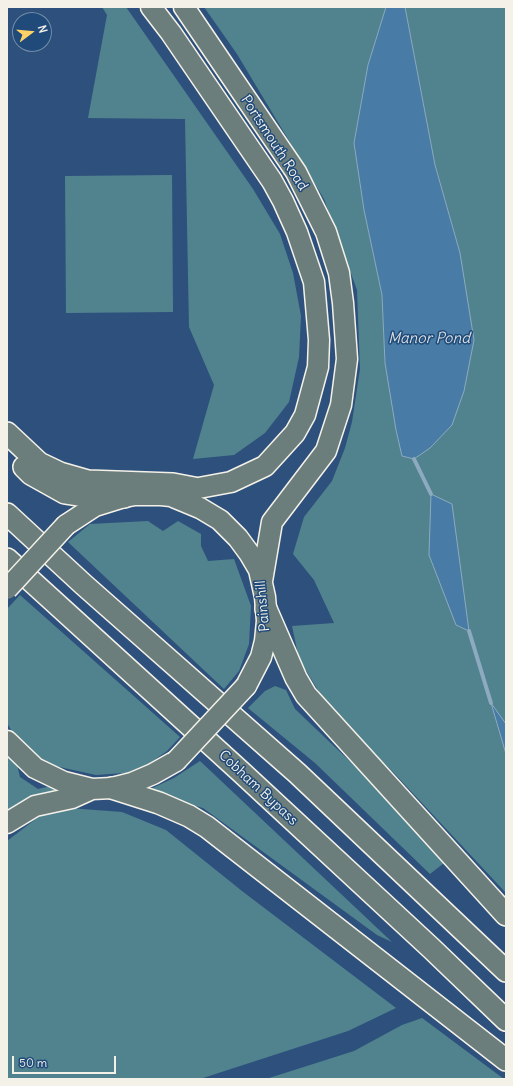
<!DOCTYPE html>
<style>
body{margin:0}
#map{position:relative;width:513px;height:1086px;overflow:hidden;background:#2d517c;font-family:Delius,sans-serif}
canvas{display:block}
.frame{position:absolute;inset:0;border:8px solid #f4f1e8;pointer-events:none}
.north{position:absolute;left:12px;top:12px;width:40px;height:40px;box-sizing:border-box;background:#1f4a7a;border:1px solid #748da6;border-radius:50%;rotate:74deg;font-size:11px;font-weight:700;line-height:16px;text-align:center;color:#f4f1e8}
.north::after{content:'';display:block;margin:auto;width:14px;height:18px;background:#ffd166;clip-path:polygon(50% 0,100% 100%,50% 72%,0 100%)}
.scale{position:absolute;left:12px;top:1056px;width:104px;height:18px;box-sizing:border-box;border:2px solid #f4f1e8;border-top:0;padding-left:5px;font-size:12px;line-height:14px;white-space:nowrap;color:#f4f1e8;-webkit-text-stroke:3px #1f4a7a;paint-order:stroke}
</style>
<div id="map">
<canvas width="513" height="1086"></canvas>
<div class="frame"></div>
<div class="north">N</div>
<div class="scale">50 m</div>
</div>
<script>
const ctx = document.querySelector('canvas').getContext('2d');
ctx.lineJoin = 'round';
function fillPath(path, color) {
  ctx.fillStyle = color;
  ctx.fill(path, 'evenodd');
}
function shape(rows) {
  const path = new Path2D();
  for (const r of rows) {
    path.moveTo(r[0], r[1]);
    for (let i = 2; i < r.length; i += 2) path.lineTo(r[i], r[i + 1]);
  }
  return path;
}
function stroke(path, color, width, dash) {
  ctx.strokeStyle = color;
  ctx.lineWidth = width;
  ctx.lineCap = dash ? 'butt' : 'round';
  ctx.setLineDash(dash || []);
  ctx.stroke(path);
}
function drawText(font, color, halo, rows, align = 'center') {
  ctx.font = font + ' Delius,sans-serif';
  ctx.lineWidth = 3;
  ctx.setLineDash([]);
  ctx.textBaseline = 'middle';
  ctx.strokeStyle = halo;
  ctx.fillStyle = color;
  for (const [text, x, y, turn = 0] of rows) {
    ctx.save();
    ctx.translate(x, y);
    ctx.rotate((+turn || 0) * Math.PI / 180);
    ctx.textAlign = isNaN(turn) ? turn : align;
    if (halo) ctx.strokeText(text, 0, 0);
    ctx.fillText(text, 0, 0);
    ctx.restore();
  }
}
const green = shape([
 [102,7,126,7,253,189,280,234,293,273,301,316,299,357,289,402,265,433,234,455,193,459,214,385,189,327,185,119,88,118,107,15],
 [204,7,386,7,368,65,354,143,364,210,382,295,385,363,460,253,435,165,405,7,506,7,506,893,393,772,330,710,299,659,292,626,334,623,314,580,293,554,304,517,332,481,345,448,352,422,360,369,357,290,324,199,237,54],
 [172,175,173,312,66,313,65,176],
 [148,521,163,531,178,521,201,534,201,546,208,561,234,559,251,606,249,644,239,671,224,689,68,542,90,524],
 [20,595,180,737,167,751,137,772,96,775,46,764,13,733,7,723,7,609],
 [275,686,286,690,295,709,358,769,444,863,430,874,315,763,248,708,265,691],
 [7,750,16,761,20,777,38,789,51,786,64,792,7,819],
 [200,761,392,942,377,935,203,808,144,792,174,778],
 [69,808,122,812,166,830,242,891,396,1008,348,1031,200,1079,7,1079,7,841,41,815],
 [422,1018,504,1079,266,1079,354,1051,402,1025]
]);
const water = shape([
 [386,7,405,7,435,165,460,253,474,340,464,391,452,425,430,448,414,459,402,456,396,430,385,363,382,295,364,210,354,143,368,65,386,7],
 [431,494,452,504,469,631,456,625,429,555,431,494],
 [491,703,506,724,506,754,491,703]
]);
const stream = shape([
 [414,459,431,494],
 [469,631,491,703]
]);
const primary = shape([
 [151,7,171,33,272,181,283,201,297,232,314,282,319,340,318,367,305,415,295,433,265,466,231,482,161,495],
 [184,7,296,172,326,232,339,273,343,303,347,359,341,405,326,451,272,522,262,581],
 [66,525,95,506,124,497,135,495,161,495,171,496,200,508,220,520,238,538,249,553,259,570,265,597,267,621,265,641,261,657,246,686],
 [7,741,35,768,64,782,92,789,112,788,132,783,153,774,176,761],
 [7,823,35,806,72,798,92,789]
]);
const trunk = shape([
 [7,433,39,463,60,473,88,481,173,484,194,488],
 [24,467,31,474,65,493,84,496,124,497],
 [7,514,84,585,297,773,506,971],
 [7,559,240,771,431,948,506,1020],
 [266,609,296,678,306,695,506,915],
 [112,788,159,803,189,816,207,827,506,1060]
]);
const primaryBridge = shape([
 [7,589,66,525],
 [176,761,246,686]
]);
const streetNames = [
 ["Portsmouth Road",274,143,57],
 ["Painshill",263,606,-95],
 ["Cobham Bypass",258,788,43]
];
const waterNames = [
 ["Manor Pond",429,339]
];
fillPath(green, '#51838f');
fillPath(water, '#487ba5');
stroke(water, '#8daac0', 1);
stroke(stream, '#8daac0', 4);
stroke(primary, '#f4f1e8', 23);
stroke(trunk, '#f4f1e8', 24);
stroke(primary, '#6c7e7c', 20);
stroke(trunk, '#6c7e7c', 21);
stroke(primaryBridge, '#f4f1e8', 23, []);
stroke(primaryBridge, '#6c7e7c', 20);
drawText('14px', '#f4f1e8', '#1f4a7a', streetNames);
drawText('italic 15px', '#dadfde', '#1f4a7a', waterNames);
</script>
